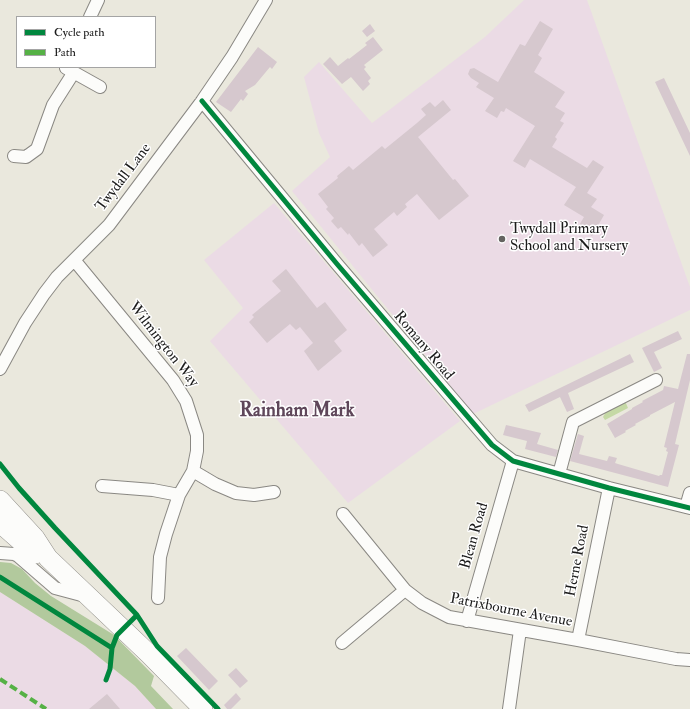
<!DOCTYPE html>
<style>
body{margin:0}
#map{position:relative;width:690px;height:709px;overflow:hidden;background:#eae8dd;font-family:"IM FELL Double Pica",serif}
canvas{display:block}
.legend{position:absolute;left:16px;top:16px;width:140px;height:52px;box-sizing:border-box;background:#fff;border:1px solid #a4a4a4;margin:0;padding:5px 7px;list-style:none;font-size:12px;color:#1c1c1c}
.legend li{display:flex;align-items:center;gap:8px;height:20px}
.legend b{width:20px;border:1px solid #a4a4a4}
</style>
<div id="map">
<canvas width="690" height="709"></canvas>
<ul class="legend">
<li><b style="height:5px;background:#00873e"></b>Cycle path</li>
<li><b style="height:5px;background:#55b145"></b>Path</li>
</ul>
</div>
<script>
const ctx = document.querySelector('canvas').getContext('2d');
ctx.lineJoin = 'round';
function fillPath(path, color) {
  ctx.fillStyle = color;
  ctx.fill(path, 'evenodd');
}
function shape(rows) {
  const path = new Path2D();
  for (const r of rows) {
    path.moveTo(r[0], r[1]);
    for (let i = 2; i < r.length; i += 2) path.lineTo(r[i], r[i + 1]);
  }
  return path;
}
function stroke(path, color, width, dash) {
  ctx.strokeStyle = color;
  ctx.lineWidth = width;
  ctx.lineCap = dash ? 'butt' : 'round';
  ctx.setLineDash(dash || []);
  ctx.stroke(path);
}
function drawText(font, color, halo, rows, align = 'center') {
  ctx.font = font + ' "IM FELL Double Pica",serif';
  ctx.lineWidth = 3;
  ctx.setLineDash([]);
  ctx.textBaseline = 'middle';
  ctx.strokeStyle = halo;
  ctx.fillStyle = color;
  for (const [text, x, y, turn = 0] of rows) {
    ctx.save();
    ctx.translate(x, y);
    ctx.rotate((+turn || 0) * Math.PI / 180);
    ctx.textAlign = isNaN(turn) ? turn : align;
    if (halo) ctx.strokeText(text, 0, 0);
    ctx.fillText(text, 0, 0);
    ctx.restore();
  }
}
const built = shape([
 [524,0,587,0,690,287,690,310,473,414,292,191,330,157,319,133,304,77,319,62,372,123,485,37],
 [274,203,460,421,348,503,210,341,243,308,204,260],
 [0,592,85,646,135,686,156,709,0,709]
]);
const green = shape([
 [625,401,628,408,605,420,603,417,607,410]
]);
const forest = shape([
 [0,562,11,563,22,569,35,583,51,596,114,635,154,676,151,686,173,709,156,709,135,686,85,646,0,592]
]);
const building = shape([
 [540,21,553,29,538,55,542,58,534,72,565,92,555,107,565,113,560,121,564,123,555,137,557,139,552,147,587,168,593,160,604,167,587,193,597,199,591,207,604,215,592,236,578,227,584,217,564,205,576,187,530,159,525,168,513,161,535,126,506,108,504,112,501,111,497,118,485,111,494,98,476,87,479,83,471,78,468,74,470,69,474,68,498,82,520,44,525,46],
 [370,24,375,31,367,37,362,31],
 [373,37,383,50,364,65,366,67,364,69,371,78,368,81,370,84,363,91,351,77,342,84,323,64,330,57,338,66,348,58,349,59,367,45,365,43],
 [258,47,277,62,272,69,270,67,255,85,245,91,248,94,243,101,241,99,231,112,216,102],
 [664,78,690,133,690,156,655,82],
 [443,100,451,110,418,137,453,180,455,179,469,196,439,220,417,194,405,204,407,207,397,216,394,212,374,229,388,245,373,257,362,243,359,246,349,233,348,235,341,227,338,229,331,221,334,218,326,209,328,207,318,194,338,178,337,176,349,166,353,170,382,146,385,149,417,123,426,115,421,109,430,102,435,107],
 [286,269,317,308,325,302,347,330,334,341,342,351,318,371,304,351,313,343,300,327,296,330,290,324,267,343,249,322,254,317,252,315,281,291,272,281],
 [678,331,682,339,654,352,662,368,654,372,642,348],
 [630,354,634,362,568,393,574,409,567,412,560,397,529,412,525,405],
 [687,354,690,354,690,380,675,444,679,445,668,487,570,461,578,434,584,436,579,454,607,461,609,456,617,458,615,463,618,464,659,476,660,475,662,475,668,452,666,451,667,448,664,447,675,402,650,415,650,416,635,424,636,425,625,431,626,432,615,438,607,424,632,409,632,408,643,402,642,401,663,390,664,386,678,389],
 [506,425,541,433,537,444,558,450,556,457,525,449,527,441,503,435],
 [186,648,218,681,209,690,177,656],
 [236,668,248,681,240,688,228,675],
 [236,693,241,699,231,709,227,709,224,705],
 [107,694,120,709,89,709]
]);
const minor = shape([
 [90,17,98,0],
 [66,68,100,87],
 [202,101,337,264,492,445,513,461,609,488,690,508],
 [14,156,26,157,37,149,53,105,74,72],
 [75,261,173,380,186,401,197,435,197,451,193,471,179,495,166,534,160,557,158,598],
 [0,369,25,323,44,294,57,277,109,225,202,101,232,57,266,0],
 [193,471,215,484,236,493,254,495,274,492],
 [559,474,573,422,656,380],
 [102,486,153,490,179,495],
 [686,507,690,493],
 [343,514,405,590,422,603,449,617,578,640,676,659,690,660],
 [0,553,14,554,18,556,55,588,85,596],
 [467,621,513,461],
 [578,640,609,488],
 [342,643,405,590],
 [509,709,520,630]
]);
const primary = shape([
 [0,500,35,538,48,558,149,654,203,709],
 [0,523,35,554]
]);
const quiet = shape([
 [0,679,46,709]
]);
const cycleway = shape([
 [202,101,337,264,492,445,513,461,609,488,690,508],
 [0,464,19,488,55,528,137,615,157,646,218,709],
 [0,577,112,648],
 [106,680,110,669,112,648,117,635,137,615]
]);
const markers = [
 [502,239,4,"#646360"]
];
const streetNames = [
 ["Twydall Lane",124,178,-53],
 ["Wilmington Way",163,345,52],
 ["Romany Road",423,346,50],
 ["Blean Road",475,536,-74],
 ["Herne Road",578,561,-79],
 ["Patrixbourne Avenue",511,611,11]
];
const poiNames = [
 ["Twydall Primary",510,230],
 ["School and Nursery",510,247]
];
const districtNames = [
 ["Rainham Mark",297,412]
];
fillPath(built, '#ebdbe5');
fillPath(green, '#c5d9a5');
fillPath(forest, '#b2c99d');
fillPath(building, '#d6c8ce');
stroke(minor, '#8a8883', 14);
stroke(primary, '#8a8883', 20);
stroke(minor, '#fcfcfa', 12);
stroke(primary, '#fcfcfa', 19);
stroke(quiet, '#55b145', 4, [8, 4]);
stroke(cycleway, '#00873e', 5);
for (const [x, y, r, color] of markers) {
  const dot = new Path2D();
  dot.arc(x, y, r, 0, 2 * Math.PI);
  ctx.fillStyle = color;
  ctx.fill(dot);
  stroke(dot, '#fff', 1.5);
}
drawText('15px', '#1c1c1c', '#fff', streetNames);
drawText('15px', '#1c1c1c', '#fff', poiNames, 'left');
drawText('bold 19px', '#5f475a', '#fff', districtNames);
</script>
